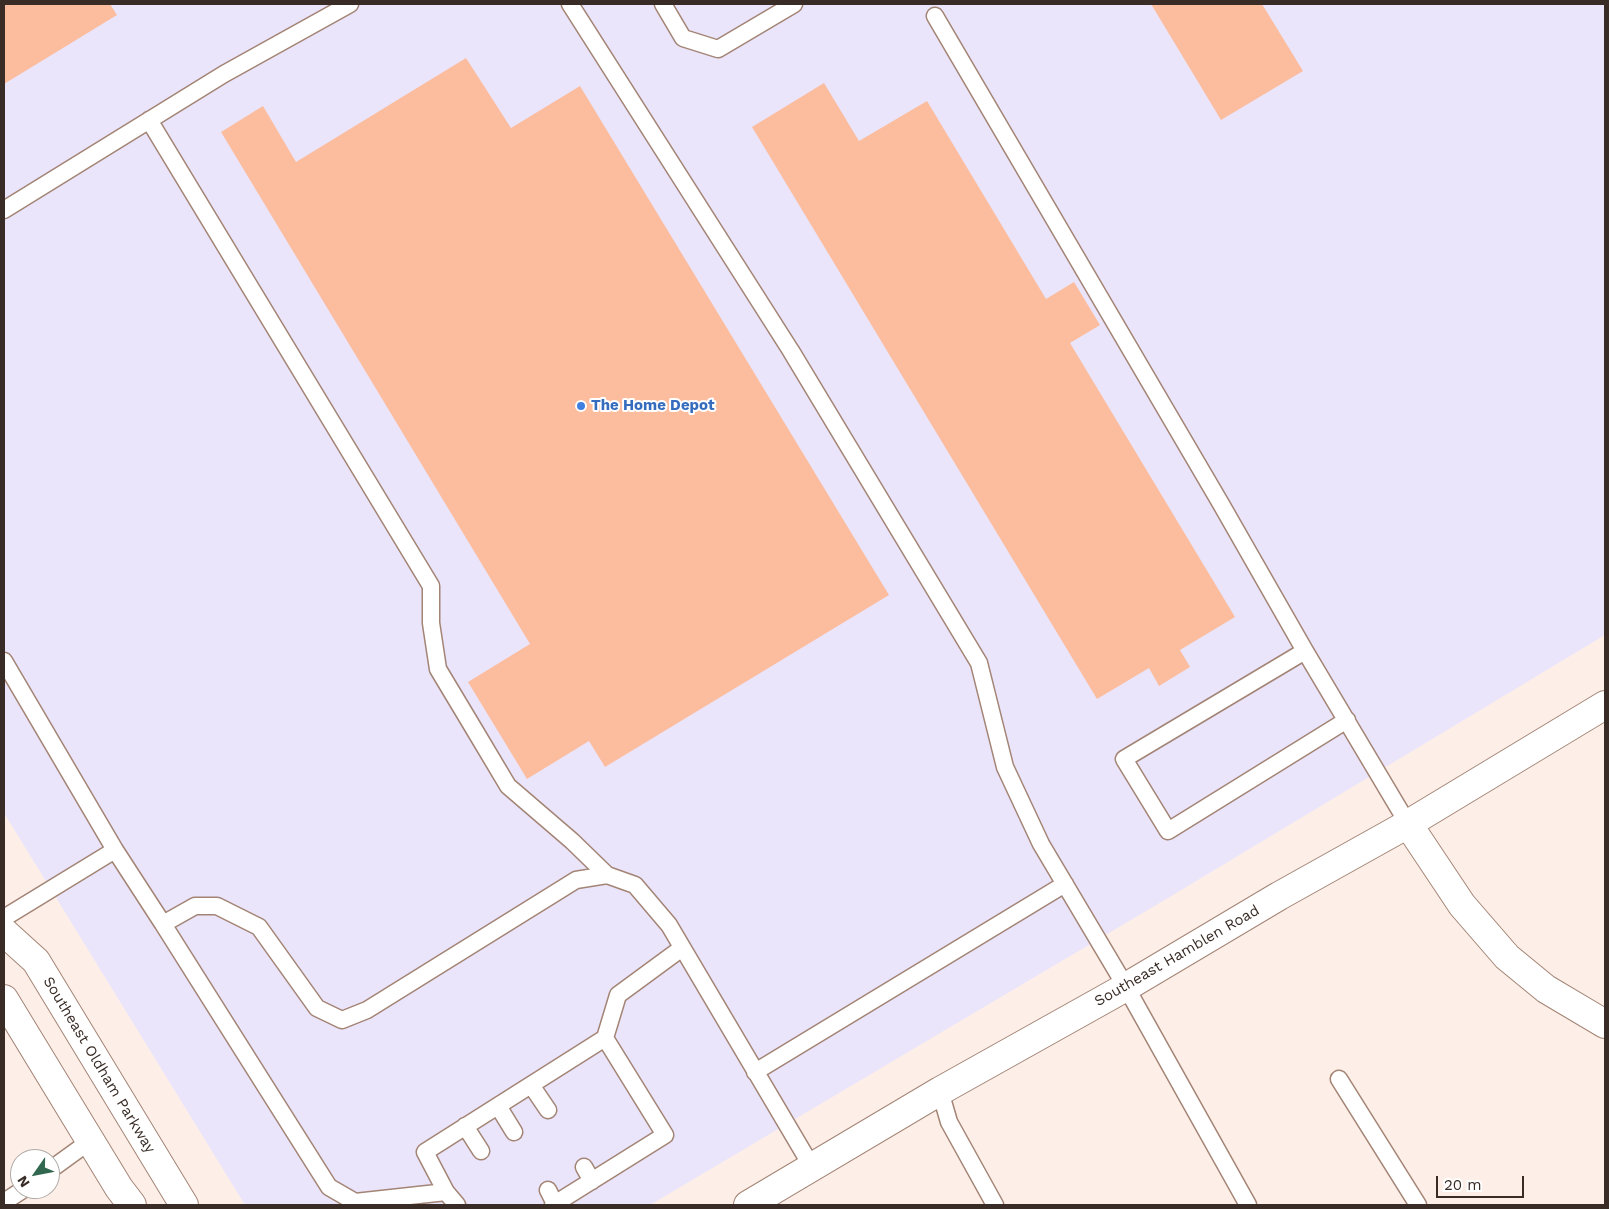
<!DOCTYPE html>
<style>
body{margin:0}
#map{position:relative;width:1609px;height:1209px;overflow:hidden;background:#fdefe8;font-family:"Work Sans",sans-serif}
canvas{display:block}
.frame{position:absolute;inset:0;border:5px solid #392c26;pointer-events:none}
.north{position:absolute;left:10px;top:1149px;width:50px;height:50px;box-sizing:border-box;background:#fff;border:1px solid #b0aba8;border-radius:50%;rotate:237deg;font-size:14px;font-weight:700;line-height:20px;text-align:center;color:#392c26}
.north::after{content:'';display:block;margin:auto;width:18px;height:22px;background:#30674e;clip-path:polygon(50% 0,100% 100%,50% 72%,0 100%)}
.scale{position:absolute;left:1436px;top:1176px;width:88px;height:22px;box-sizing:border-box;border:2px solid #392c26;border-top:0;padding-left:6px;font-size:15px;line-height:18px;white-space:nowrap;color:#392c26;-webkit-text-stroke:4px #fff;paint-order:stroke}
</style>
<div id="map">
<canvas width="1609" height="1209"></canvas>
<div class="frame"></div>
<div class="north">N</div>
<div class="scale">20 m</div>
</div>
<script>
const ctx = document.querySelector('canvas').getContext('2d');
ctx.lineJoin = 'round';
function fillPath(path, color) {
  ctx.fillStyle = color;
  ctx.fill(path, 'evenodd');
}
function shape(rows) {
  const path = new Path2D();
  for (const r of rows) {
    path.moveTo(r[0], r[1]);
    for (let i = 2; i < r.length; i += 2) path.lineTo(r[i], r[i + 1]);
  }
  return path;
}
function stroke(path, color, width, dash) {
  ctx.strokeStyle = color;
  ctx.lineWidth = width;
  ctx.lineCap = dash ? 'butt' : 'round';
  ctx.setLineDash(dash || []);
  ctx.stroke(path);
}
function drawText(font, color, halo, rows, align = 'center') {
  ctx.font = font + ' "Work Sans",sans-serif';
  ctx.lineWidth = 4;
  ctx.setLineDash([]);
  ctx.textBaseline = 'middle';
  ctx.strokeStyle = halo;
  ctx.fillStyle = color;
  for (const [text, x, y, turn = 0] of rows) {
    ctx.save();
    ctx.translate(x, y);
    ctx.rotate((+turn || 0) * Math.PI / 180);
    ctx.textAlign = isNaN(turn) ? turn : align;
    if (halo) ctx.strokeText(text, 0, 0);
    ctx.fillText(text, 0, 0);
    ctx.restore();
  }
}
const commercial = shape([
 [4,4,1605,4,1605,635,1168,898,650,1205,245,1205,4,813]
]);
const building = shape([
 [4,4,110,4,117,15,4,84],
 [1151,4,1262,4,1303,71,1221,120],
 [466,58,511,128,580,86,889,595,605,767,589,741,527,779,468,682,530,644,221,132,263,106,296,162],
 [824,83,859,141,927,101,1046,299,1074,282,1100,325,1070,343,1235,617,1180,650,1190,667,1159,686,1149,668,1097,699,752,127]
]);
const service = shape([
 [570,4,791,351,979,663,1005,767,1041,844,1126,987,1248,1205],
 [663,4,683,38,718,49,794,4],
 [935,16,1221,504,1305,651,1408,824],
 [149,120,431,586,431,623,438,669,474,729,508,786,572,841,607,875],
 [4,210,224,74,350,4],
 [1305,651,1124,759,1168,831,1347,720],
 [4,661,115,850,163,924,195,906,217,906,259,927,317,1008,342,1020,367,1010,576,880,607,875,635,885,669,925,812,1167],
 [4,918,115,850],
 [163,924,329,1187,355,1202,446,1192,457,1205],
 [755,1072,1065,884],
 [1339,1079,1418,1205],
 [531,1085,548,1110],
 [940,1091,949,1122,995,1205],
 [498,1106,514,1132],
 [465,1126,481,1151],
 [584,1167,592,1181],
 [50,1170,90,1141],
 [548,1190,555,1204],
 [446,1192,425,1152,605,1038],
 [4,1202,24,1189],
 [553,1205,665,1135,605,1038,618,995,682,948]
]);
const minor = shape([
 [1408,824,1462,905,1507,957,1546,989,1605,1024]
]);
const tertiary = shape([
 [4,932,36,961,184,1205],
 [4,999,119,1188,132,1205]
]);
const secondary = shape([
 [748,1205,940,1091,1126,987,1279,896,1408,824,1605,705]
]);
const markers = [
 [581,406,5,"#3f7fe0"]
];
const shopNames = [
 ["The Home Depot",591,406]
];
const streetNames = [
 ["Southeast Hamblen Road",1177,956,-30],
 ["Southeast Oldham Parkway",99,1065,59]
];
fillPath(commercial, '#eae5fb');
fillPath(building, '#fcbd9f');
stroke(service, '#a38475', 19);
stroke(minor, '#a38475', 30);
stroke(tertiary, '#a38475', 30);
stroke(secondary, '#a38475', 30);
stroke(service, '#fff', 16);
stroke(minor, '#fff', 28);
stroke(tertiary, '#fff', 28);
stroke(secondary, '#fff', 28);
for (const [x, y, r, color] of markers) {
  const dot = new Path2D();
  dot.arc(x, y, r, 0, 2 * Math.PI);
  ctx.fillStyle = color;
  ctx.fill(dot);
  stroke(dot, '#fff', 2);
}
drawText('bold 15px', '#366cbe', '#fff', shopNames, 'left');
drawText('15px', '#392c26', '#fff', streetNames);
</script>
